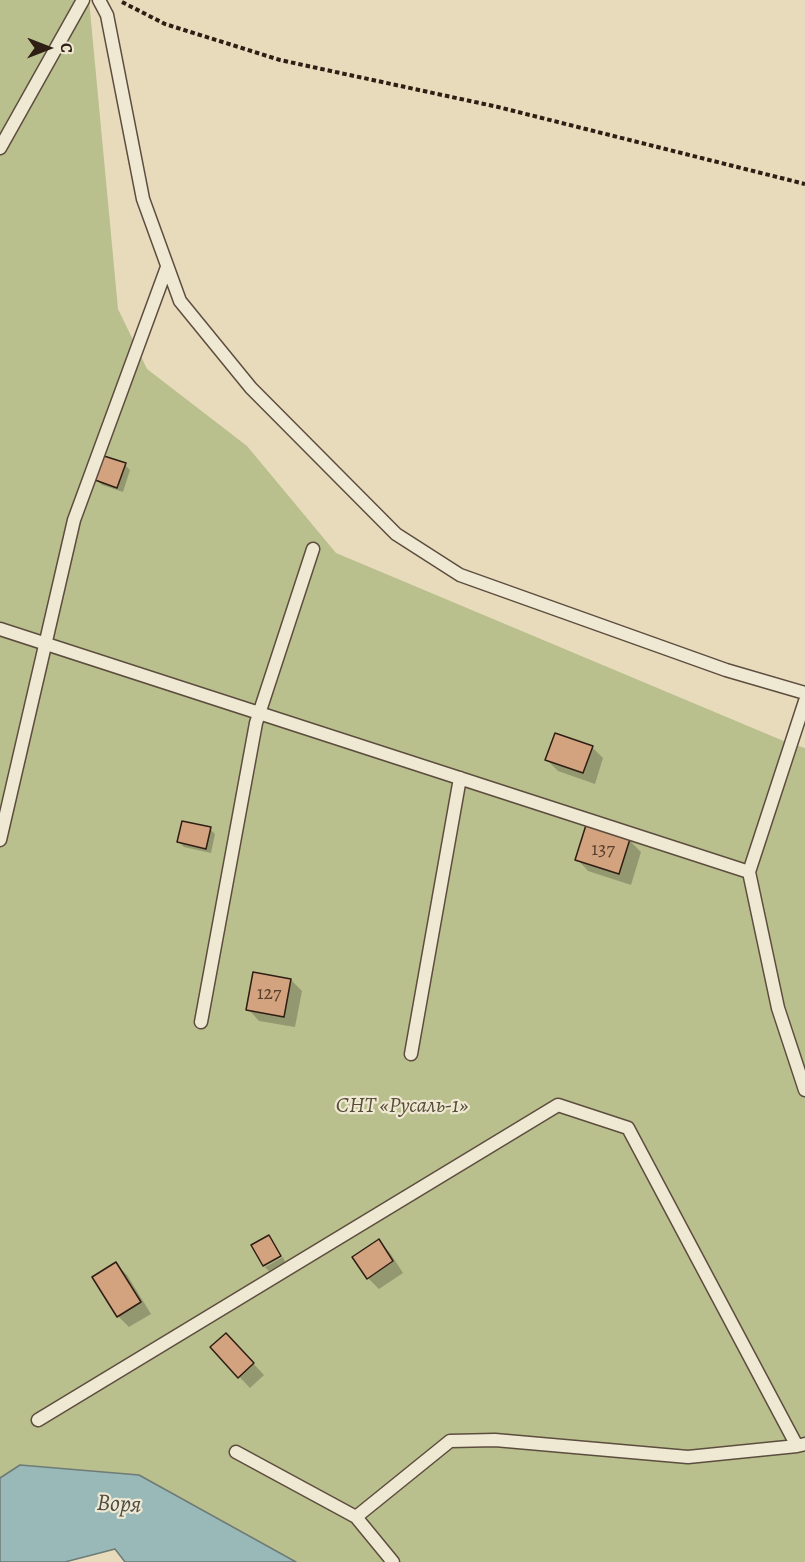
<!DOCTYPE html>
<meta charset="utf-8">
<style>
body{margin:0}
#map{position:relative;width:805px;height:1562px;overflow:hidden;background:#e7dbbb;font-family:Alegreya,serif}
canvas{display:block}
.north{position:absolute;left:18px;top:18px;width:60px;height:60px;-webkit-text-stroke:4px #efe8d3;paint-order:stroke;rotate:90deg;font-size:16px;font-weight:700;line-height:24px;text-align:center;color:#2f1e14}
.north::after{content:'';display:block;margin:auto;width:21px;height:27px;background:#2f1e14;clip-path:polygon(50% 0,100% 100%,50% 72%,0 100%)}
</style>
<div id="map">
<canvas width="805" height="1562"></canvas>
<div class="north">С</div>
</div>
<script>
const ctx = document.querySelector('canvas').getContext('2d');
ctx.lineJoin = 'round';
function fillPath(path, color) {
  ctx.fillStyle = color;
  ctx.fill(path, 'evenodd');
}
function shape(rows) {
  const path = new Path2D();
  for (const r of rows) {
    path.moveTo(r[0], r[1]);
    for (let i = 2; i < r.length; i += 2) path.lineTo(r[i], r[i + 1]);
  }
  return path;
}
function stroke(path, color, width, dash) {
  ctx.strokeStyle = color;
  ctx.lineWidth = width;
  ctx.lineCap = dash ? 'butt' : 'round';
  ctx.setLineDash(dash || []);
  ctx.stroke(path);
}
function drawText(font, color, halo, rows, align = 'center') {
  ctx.font = font + ' Alegreya,serif';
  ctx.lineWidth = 4.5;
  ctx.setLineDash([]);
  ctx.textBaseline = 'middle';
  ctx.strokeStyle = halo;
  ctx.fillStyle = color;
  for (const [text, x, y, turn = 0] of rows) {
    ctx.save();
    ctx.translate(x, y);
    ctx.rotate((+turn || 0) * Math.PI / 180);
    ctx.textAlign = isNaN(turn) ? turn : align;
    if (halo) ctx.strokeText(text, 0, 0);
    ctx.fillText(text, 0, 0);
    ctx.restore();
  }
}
const green = shape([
 [0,0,89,0,118,309,147,369,247,446,336,553,786,742,805,748,805,1562,296,1562,139,1475,20,1465,0,1478]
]);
const water = shape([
 [20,1465,139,1475,296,1562,125,1562,115,1549,65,1562,0,1562,0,1478,20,1465]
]);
const shadow = shape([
 [125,465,130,470,123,492,102,485,97,480],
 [592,747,603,758,595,784,558,771,547,760],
 [587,827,630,841,641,852,631,885,588,871,577,859],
 [210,829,215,834,211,853,184,847,179,842],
 [291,980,302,991,295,1027,259,1021,248,1009],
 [379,1241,390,1253,403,1273,379,1289,368,1278],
 [283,1257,285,1262,269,1271,265,1267],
 [116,1264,127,1275,151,1314,129,1327,118,1316],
 [237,1346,264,1375,250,1388,212,1348]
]);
const building = shape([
 [104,456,126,463,117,488,95,480,104,456],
 [555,733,593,746,583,773,545,760,555,733],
 [182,821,211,827,206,849,177,842,182,821],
 [586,825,630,839,619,874,575,860,586,825],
 [253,972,291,979,284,1017,246,1010,253,972],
 [269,1235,281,1256,263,1266,251,1245,269,1235],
 [379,1239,393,1261,367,1279,352,1257,379,1239],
 [116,1262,141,1302,117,1317,92,1277,116,1262],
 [226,1333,254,1363,238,1378,210,1347,226,1333]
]);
const path = shape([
 [122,2,165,24,280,60,498,107,805,184]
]);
const lane = shape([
 [99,0,107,15,143,199,180,301,251,388,396,534,460,575,726,670,805,693],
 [0,148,83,0],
 [0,629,749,872,805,701],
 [0,840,74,520,167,267],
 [749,872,778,1008,805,1090],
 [201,1022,256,723,313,549],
 [411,1054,460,778],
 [38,1420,558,1105,628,1128,797,1446,805,1444],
 [236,1452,356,1517],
 [393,1562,356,1517,450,1441,495,1440,688,1457,797,1446]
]);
const numberNames = [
 ["137",603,850],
 ["127",269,994]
];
const parkNames = [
 ["СНТ «Русаль-1»",402,1107]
];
const waterNames = [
 ["Воря",119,1505,3]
];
fillPath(green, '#b9bf8d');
fillPath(water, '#98b9b7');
stroke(water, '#6e7b76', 1.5);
fillPath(shadow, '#0003');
fillPath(building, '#d2a37e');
stroke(building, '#2f1e14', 1.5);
stroke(lane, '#5d4d3e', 15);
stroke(path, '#2f1e14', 4, [4.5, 3]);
stroke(lane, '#efe8d3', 12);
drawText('20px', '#583f2e', null, numberNames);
drawText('italic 22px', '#584e38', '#efe8d3', parkNames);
drawText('italic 24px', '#4e4c45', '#efe8d3', waterNames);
</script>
